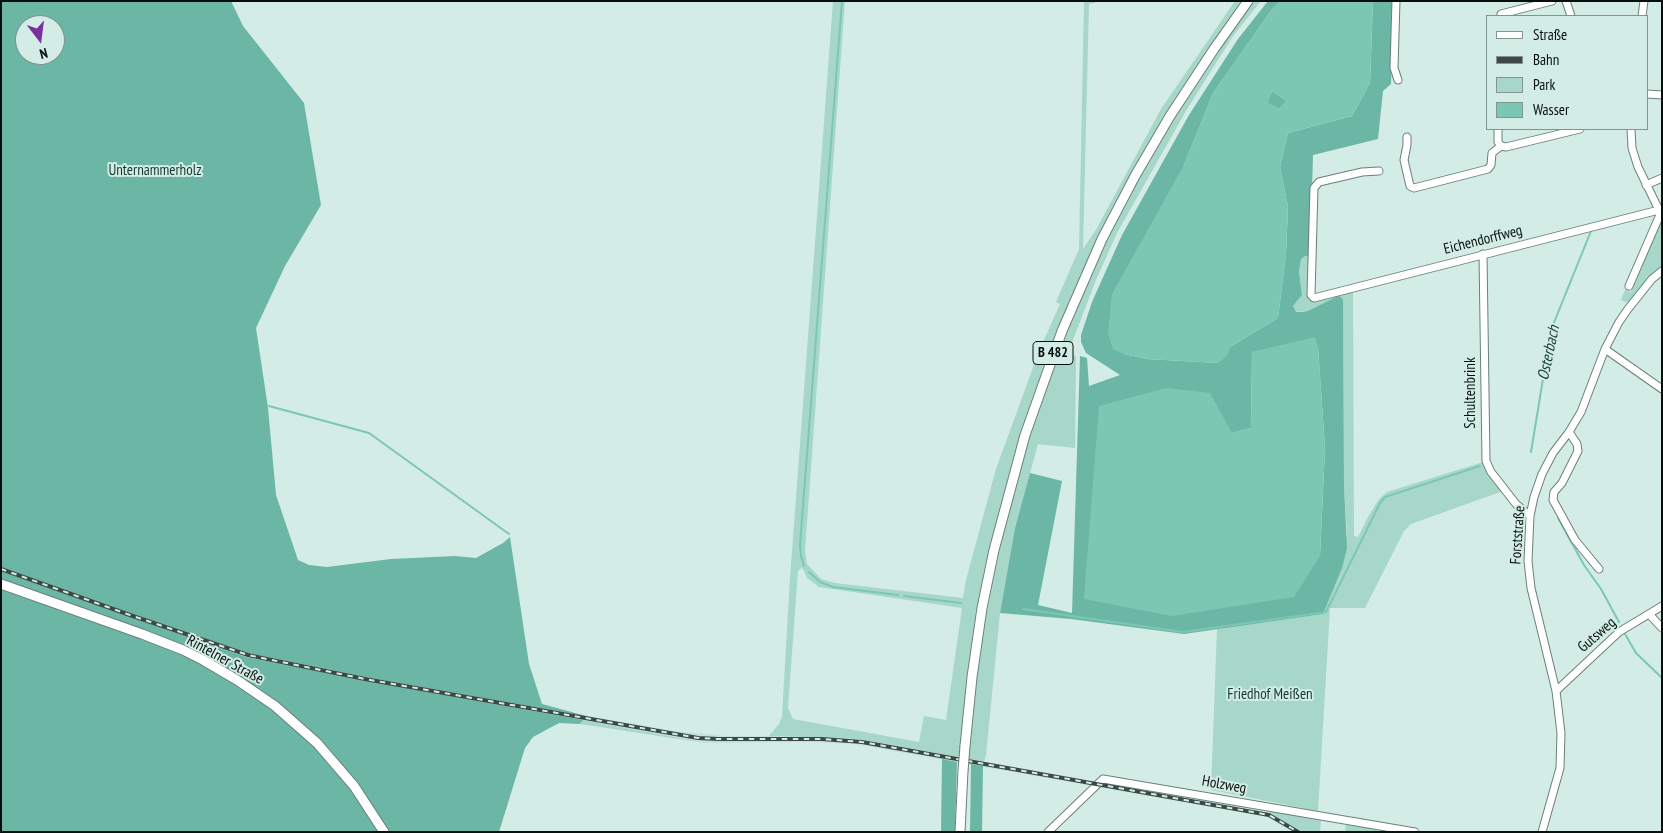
<!DOCTYPE html>
<meta charset="utf-8">
<style>
body{margin:0}
#map{position:relative;width:1663px;height:833px;overflow:hidden;background:#d3ece5;font-family:"PT Sans Narrow",sans-serif}
canvas{display:block}
.frame{position:absolute;inset:0;border:2px solid #070f0d;pointer-events:none}
.legend{position:absolute;left:1486px;top:15px;width:162px;height:115px;box-sizing:border-box;background:#d3ece5;border:1px solid #81948f;margin:0;padding:6px 9px;list-style:none;font-size:15px;color:#070f0d}
.legend li{display:flex;align-items:center;gap:10px;height:25px}
.legend b{width:25px;border:1px solid #81948f}
.north{position:absolute;left:15px;top:15px;width:50px;height:50px;box-sizing:border-box;background:#d3ece5;border:1px solid #81948f;border-radius:50%;rotate:165deg;font-size:14px;font-weight:700;line-height:20px;text-align:center;color:#070f0d}
.north::after{content:'';display:block;margin:auto;width:18px;height:22px;background:#7c2fa1;clip-path:polygon(50% 0,100% 100%,50% 72%,0 100%)}
</style>
<div id="map">
<canvas width="1663" height="833"></canvas>
<div class="frame"></div>
<ul class="legend">
<li><b style="height:6px;background:#fff"></b>Straße</li>
<li><b style="height:6px;background:#3c4845"></b>Bahn</li>
<li><b style="height:14px;background:#a7d7c9"></b>Park</li>
<li><b style="height:14px;background:#7cc7b4"></b>Wasser</li>
</ul>
<div class="north">N</div>
</div>
<script>
const ctx = document.querySelector('canvas').getContext('2d');
ctx.lineJoin = 'round';
function fillPath(path, color) {
  ctx.fillStyle = color;
  ctx.fill(path, 'evenodd');
}
function shape(rows) {
  const path = new Path2D();
  for (const r of rows) {
    path.moveTo(r[0], r[1]);
    for (let i = 2; i < r.length; i += 2) path.lineTo(r[i], r[i + 1]);
  }
  return path;
}
function stroke(path, color, width, dash) {
  ctx.strokeStyle = color;
  ctx.lineWidth = width;
  ctx.lineCap = dash ? 'butt' : 'round';
  ctx.setLineDash(dash || []);
  ctx.stroke(path);
}
function drawText(font, color, halo, rows, align = 'center') {
  ctx.font = font + ' "PT Sans Narrow",sans-serif';
  ctx.lineWidth = 4;
  ctx.setLineDash([]);
  ctx.textBaseline = 'middle';
  ctx.strokeStyle = halo;
  ctx.fillStyle = color;
  for (const [text, x, y, turn = 0] of rows) {
    ctx.save();
    ctx.translate(x, y);
    ctx.rotate((+turn || 0) * Math.PI / 180);
    ctx.textAlign = isNaN(turn) ? turn : align;
    if (halo) ctx.strokeText(text, 0, 0);
    ctx.fillText(text, 0, 0);
    ctx.restore();
  }
}
const built = shape([
 [1,567,365,677,674,731,726,736,769,736,858,739,1270,813,1302,832,1294,832,1269,817,854,744,813,742,705,743,364,680]
]);
const green = shape([
 [833,1,845,1,805,550,807,564,821,579,835,583,963,598,966,580,996,469,1039,351,1060,304,1056,302,1079,249,1084,1,1103,1,1089,4,1083,249,1097,228,1161,109,1235,1,1261,1,1233,36,1186,111,1117,233,1096,280,1068,353,1076,356,1075,448,1038,444,1015,528,1000,613,986,755,984,762,858,739,769,736,779,724,782,716,790,578],
 [801,568,803,569,807,578,819,587,962,608,946,720,924,716,919,742,793,719,788,708,798,571],
 [1662,218,1662,266,1629,303,1621,300,1625,290,1631,292],
 [1305,256,1310,256,1309,299,1312,300,1353,291,1354,536,1358,537,1368,517,1379,499,1387,492,1483,462,1485,467,1503,491,1411,524,1404,531,1365,608,1330,608,1318,811,1211,790,1217,629,1323,614,1347,535,1344,486,1343,300,1331,300,1308,311,1296,312,1294,311,1293,306,1302,295,1299,272,1301,259],
 [583,720,705,743,580,724],
 [1270,810,1321,819,1320,832,1302,832,1270,813],
 [1347,817,1379,824,1377,832,1345,832]
]);
const forest = shape([
 [1,1,231,1,243,26,304,103,321,205,285,266,256,328,268,408,276,495,298,560,309,565,327,567,391,559,455,556,476,558,503,543,510,537,529,664,542,704,590,717,365,677,248,653,130,613,1,567],
 [25,25,55,25,55,55,25,55],
 [1268,1,1281,1,1273,8,1213,93,1184,165,1124,354,1147,359,1218,363,1230,347,1278,318,1286,254,1288,207,1280,167,1288,133,1352,116,1370,83,1373,1,1394,1,1391,84,1383,91,1378,139,1313,155,1310,256,1305,256,1301,259,1299,272,1302,295,1293,306,1296,312,1302,312,1308,311,1338,296,1341,297,1343,300,1344,486,1347,548,1342,568,1323,614,1184,634,1071,619,1000,613,1015,528,1030,473,1062,481,1038,605,1072,613,1080,356,1087,358,1089,386,1120,375,1086,353,1081,342,1081,335,1092,302,1122,235,1189,115,1238,39],
 [1318,347,1325,448,1320,556,1232,433,1251,428,1252,352],
 [1272,91,1287,101,1279,109,1267,103],
 [1,571,246,657,364,680,583,720,580,724,559,723,533,737,525,748,499,832,1,832],
 [942,759,957,762,955,832,941,832],
 [971,764,983,766,982,832,970,832]
]);
const water = shape([
 [1281,1,1373,1,1370,83,1352,116,1288,133,1280,167,1288,207,1286,254,1278,318,1230,347,1227,356,1218,363,1147,359,1124,354,1113,349,1108,333,1112,294,1184,165,1213,93,1273,8],
 [1272,91,1287,101,1279,109,1267,103],
 [1315,337,1318,347,1325,448,1320,556,1294,597,1172,616,1084,599,1099,406,1166,388,1210,393,1232,433,1251,428,1252,352]
]);
const stream = shape([
 [269,406,369,433,509,534],
 [1531,452,1551,330,1591,231],
 [1558,518,1584,565,1601,589,1619,622],
 [804,566,801,556,800,545,842,1],
 [809,572,820,582,833,587,898,595],
 [904,596,961,603],
 [1023,609,1183,632,1326,612,1380,503,1385,497,1480,466],
 [1625,634,1636,653,1662,678]
]);
const minor = shape([
 [1396,1,1394,68,1398,80],
 [1566,1,1571,16],
 [1501,16,1501,14,1552,1],
 [1642,16,1644,1],
 [1647,94,1662,95],
 [1498,129,1498,142,1501,146,1506,147,1580,129],
 [1631,129,1632,148,1638,167,1659,210,1662,209],
 [1407,137,1407,145,1404,160,1410,186,1414,188,1488,169,1491,165,1492,153,1501,146],
 [1379,171,1362,172,1319,182,1314,188,1311,295,1314,298,1659,210],
 [1646,185,1662,178],
 [1483,254,1486,461,1491,472,1502,486,1516,504,1530,516],
 [1629,286,1662,210],
 [1605,349,1662,389],
 [1569,432,1577,444,1578,451,1562,483,1554,492,1553,500,1575,540,1599,569],
 [1649,614,1662,628],
 [1556,691,1619,632,1662,606],
 [1048,832,1103,779,1415,832],
 [1542,832,1560,768,1561,733,1556,691,1531,588,1528,561,1530,516,1534,497,1542,474,1553,453,1569,432,1581,412,1605,349,1619,322,1628,309,1652,279,1662,271]
]);
const major = shape([
 [1,584,142,634,183,650,203,660,237,680,275,706,317,743,354,786,384,832],
 [965,746,972,677,982,608,994,550,1025,435,1062,331,1102,239,1135,176,1170,116,1214,49,1248,1],
 [960,832,963,771]
]);
const rail = shape([
 [1,569,130,615,248,655,267,659,365,679,698,738,718,739,822,739,862,742,1269,815,1298,832]
]);
const majorBridge = shape([
 [963,771,965,746]
]);
const shields = [
 [1053,353,40]
];
const shieldNames = [
 ["B 482",1053,353]
];
const parkNames = [
 ["Unternammerholz",155,171],
 ["Friedhof Meißen",1270,695]
];
const streetNames = [
 ["Eichendorffweg",1483,240,-14],
 ["Schultenbrink",1471,393,-90],
 ["Forststraße",1518,535,-86],
 ["Gutsweg",1597,635,-41],
 ["Rintelner Straße",225,660,29],
 ["Holzweg",1224,785,10]
];
const waterNames = [
 ["Osterbach",1549,353,-78]
];
fillPath(built, '#c0e2d8');
fillPath(green, '#a7d7c9');
fillPath(forest, '#6bb6a4');
fillPath(water, '#7cc7b4');
stroke(stream, '#7cc7b4', 2);
stroke(minor, '#6a807a', 9);
stroke(major, '#6a807a', 11);
stroke(minor, '#fff', 7);
stroke(major, '#fff', 9);
stroke(rail, '#3c4845', 4);
stroke(rail, '#d3ece5', 2, [5.5]);
stroke(majorBridge, '#6a807a', 11, []);
stroke(majorBridge, '#fff', 9);
for (const [x, y, w] of shields) {
  const box = new Path2D();
  box.roundRect(x - w / 2, y - 11.5, w, 23, 4);
  ctx.fillStyle = '#d3ece5';
  ctx.fill(box);
  stroke(box, '#070f0d', 1);
}
drawText('bold 14px', '#070f0d', null, shieldNames);
drawText('15px', '#143930', '#d3ece5', parkNames);
drawText('15px', '#070f0d', '#d3ece5', streetNames);
drawText('italic 16px', '#1c4038', '#d3ece5', waterNames);
</script>
